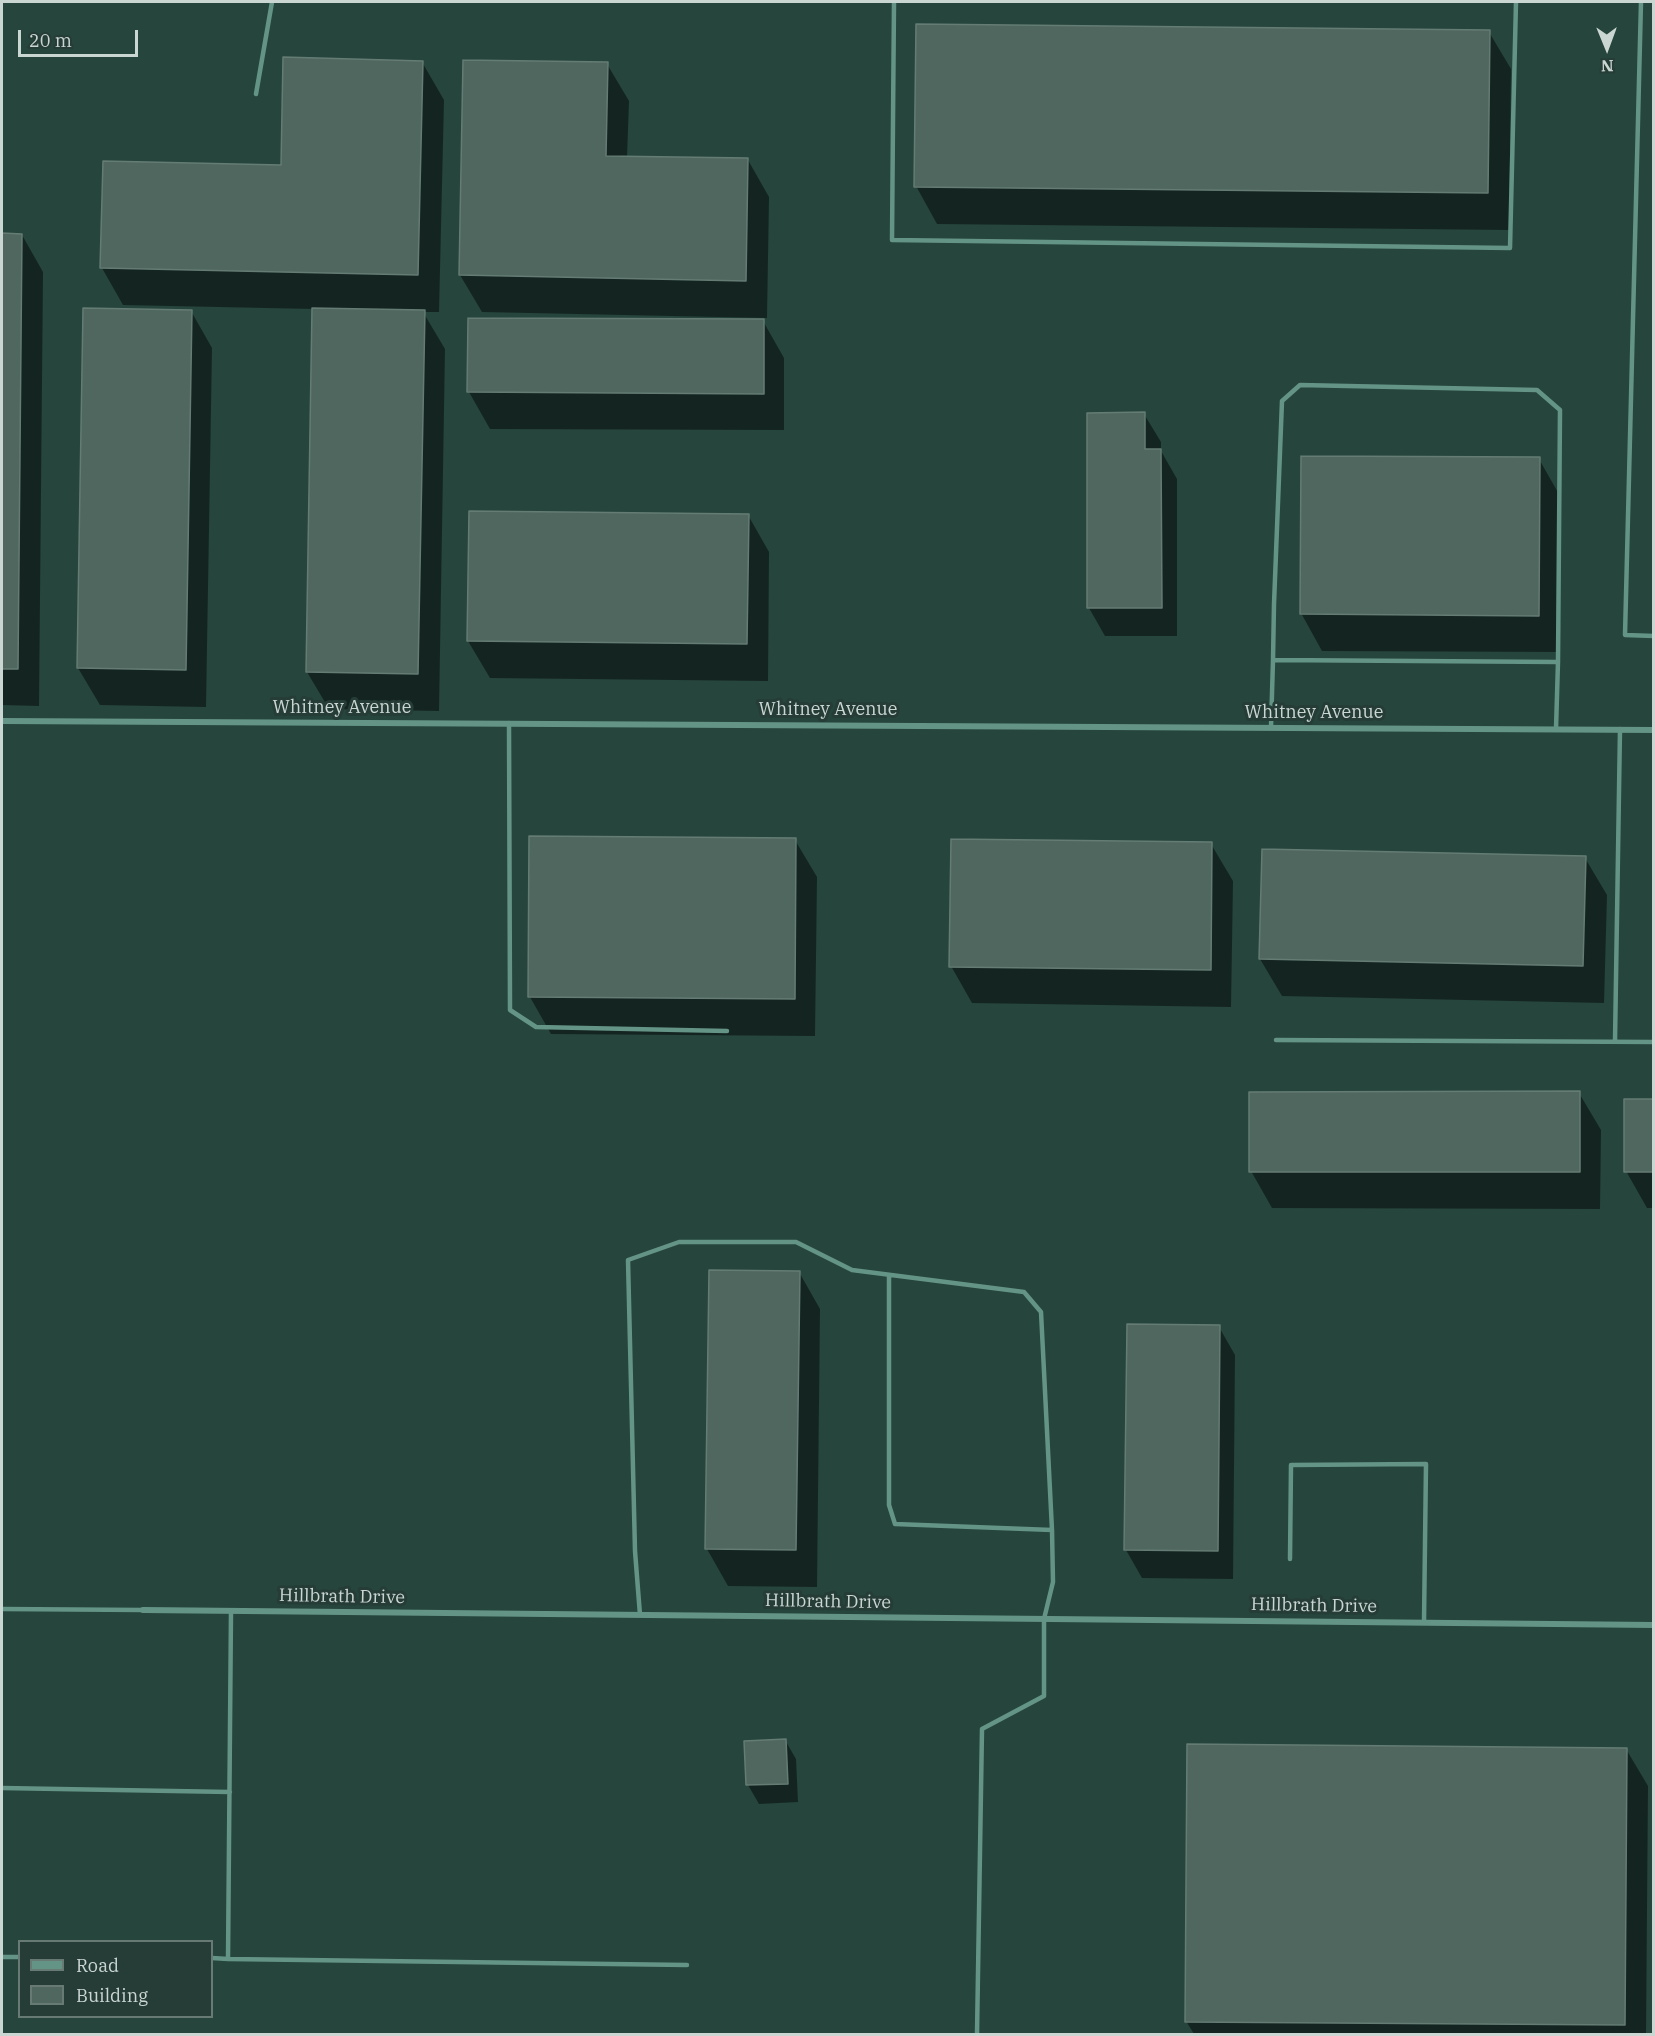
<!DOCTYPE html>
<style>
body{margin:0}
#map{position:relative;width:1655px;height:2036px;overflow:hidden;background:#263c36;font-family:"IBM Plex Serif",serif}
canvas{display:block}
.frame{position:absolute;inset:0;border:3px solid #cad6d2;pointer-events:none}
.legend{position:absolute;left:18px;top:1940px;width:195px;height:78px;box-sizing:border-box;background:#263c36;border:2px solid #687a74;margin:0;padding:8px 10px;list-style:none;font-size:18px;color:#cad6d2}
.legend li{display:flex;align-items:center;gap:12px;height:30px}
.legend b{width:30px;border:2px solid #687a74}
.north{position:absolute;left:1577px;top:18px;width:60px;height:60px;-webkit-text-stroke:4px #263c36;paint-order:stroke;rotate:179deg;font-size:16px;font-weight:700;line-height:24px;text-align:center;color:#cad6d2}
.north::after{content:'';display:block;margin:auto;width:21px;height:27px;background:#cad6d2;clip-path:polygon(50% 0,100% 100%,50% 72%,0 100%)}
.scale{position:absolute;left:18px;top:30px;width:120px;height:27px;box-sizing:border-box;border:3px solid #cad6d2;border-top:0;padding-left:8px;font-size:18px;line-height:21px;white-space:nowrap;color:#cad6d2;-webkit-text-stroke:4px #263c36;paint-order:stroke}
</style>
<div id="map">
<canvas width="1655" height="2036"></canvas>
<div class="frame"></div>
<ul class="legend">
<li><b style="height:8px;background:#649486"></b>Road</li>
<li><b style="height:16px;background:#506760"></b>Building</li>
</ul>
<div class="north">N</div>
<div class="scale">20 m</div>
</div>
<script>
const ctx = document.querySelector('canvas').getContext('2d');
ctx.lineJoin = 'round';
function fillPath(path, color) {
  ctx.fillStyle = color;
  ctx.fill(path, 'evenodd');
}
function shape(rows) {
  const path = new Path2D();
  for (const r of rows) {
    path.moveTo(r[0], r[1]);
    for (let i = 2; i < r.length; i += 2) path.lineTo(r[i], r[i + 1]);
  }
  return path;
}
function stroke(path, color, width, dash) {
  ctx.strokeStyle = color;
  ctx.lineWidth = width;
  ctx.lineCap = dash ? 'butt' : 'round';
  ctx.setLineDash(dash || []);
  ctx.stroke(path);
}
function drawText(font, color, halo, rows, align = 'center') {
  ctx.font = font + ' "IBM Plex Serif",serif';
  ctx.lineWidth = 6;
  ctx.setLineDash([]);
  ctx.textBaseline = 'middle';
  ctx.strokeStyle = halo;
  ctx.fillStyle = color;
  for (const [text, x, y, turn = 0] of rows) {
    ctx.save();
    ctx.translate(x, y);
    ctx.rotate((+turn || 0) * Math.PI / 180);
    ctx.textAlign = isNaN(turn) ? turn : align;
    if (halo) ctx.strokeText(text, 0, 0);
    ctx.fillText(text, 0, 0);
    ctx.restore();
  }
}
const built = shape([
 [2,2,1653,2,1653,2034,2,2034],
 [20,1942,212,1942,212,2016,20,2016]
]);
const shadow = shape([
 [1489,32,1511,69,1509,230,937,224,916,186],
 [422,62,444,100,439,312,423,312,445,349,439,711,329,709,307,672,314,309,123,305,102,268,282,167],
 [607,64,629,101,627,157,748,160,769,197,767,318,482,312,460,275],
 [2,235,22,235,43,272,39,706,2,705],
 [84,309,191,311,212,348,206,707,100,705,78,668],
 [763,321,784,358,784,430,490,429,469,392],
 [1144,414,1161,442,1161,451,1177,479,1177,636,1105,636,1089,608],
 [1539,459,1560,496,1559,652,1322,651,1301,613],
 [748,515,769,552,768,681,490,678,468,641],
 [795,840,817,877,815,1036,551,1034,530,997],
 [1211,844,1233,881,1231,1007,972,1003,951,966],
 [1585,858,1607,895,1604,1003,1282,996,1260,959],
 [1579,1093,1601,1130,1600,1209,1272,1208,1251,1171],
 [1654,1100,1654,1208,1647,1208,1626,1171],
 [799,1272,820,1309,817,1587,728,1586,707,1549],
 [1219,1327,1235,1355,1233,1579,1142,1578,1126,1550],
 [785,1740,796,1759,798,1802,759,1804,748,1785],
 [1626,1749,1648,1786,1646,2034,1194,2034,1186,2021]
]);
const building = shape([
 [916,24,1490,30,1488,193,914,187,916,24],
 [283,57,423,61,418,275,100,268,103,161,281,165,283,57],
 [463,60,608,62,606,156,748,158,746,281,459,275,463,60],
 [2,233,22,234,18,669,2,669,2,233],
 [83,308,192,310,186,670,77,668,83,308],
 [312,308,425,310,418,674,306,672,312,308],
 [468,318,764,319,764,394,467,392,468,318],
 [1145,412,1145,449,1161,449,1162,608,1087,608,1087,413,1145,412],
 [1301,456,1540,457,1539,616,1300,614,1301,456],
 [469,511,749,514,747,644,467,641,469,511],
 [529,836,796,838,795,999,528,997,529,836],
 [951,839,1212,842,1211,970,949,967,951,839],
 [1262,849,1586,856,1583,966,1259,959,1262,849],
 [1580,1091,1580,1172,1249,1172,1249,1092,1580,1091],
 [1624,1099,1654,1099,1654,1172,1624,1172,1624,1099],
 [709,1270,800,1271,796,1550,705,1549,709,1270],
 [1127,1324,1220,1325,1218,1551,1124,1550,1127,1324],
 [786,1739,788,1784,746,1785,744,1741,786,1739],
 [1187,1744,1627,1748,1625,2025,1185,2022,1187,1744]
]);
const service = shape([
 [894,2,892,240,1510,248,1516,2],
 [1641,2,1625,635,1654,636],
 [256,94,272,2],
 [1273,660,1274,604,1282,401,1300,385,1537,390,1560,410,1558,662],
 [509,723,510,1010,536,1027,727,1031],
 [1271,727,1273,660,1558,662,1556,729],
 [1276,1040,1654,1042],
 [1615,1041,1620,729],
 [889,1275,889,1505,895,1524,1052,1530],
 [1290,1559,1291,1465,1426,1464,1424,1622],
 [2,1609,143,1610],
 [231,1611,228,1959,687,1965],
 [640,1615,635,1551,628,1260,679,1242,796,1242,852,1270,1024,1292,1041,1312,1052,1530,1053,1582,1044,1619,1044,1696,982,1729,977,2034],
 [2,1788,230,1792],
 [2,1957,20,1957],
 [212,1958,228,1959]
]);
const minor = shape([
 [2,721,1654,730],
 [143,1610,1654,1625]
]);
const streetNames = [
 ["Whitney Avenue",342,708],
 ["Whitney Avenue",828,710],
 ["Whitney Avenue",1314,713],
 ["Hillbrath Drive",342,1597,1],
 ["Hillbrath Drive",828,1602,1],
 ["Hillbrath Drive",1314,1606,1]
];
fillPath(built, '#26453c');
fillPath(shadow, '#0007');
fillPath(building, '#506760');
stroke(building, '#647c74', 1.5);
stroke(service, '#649486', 4.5);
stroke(minor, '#649486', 6);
drawText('18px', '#cad6d2', '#263c36', streetNames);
</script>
